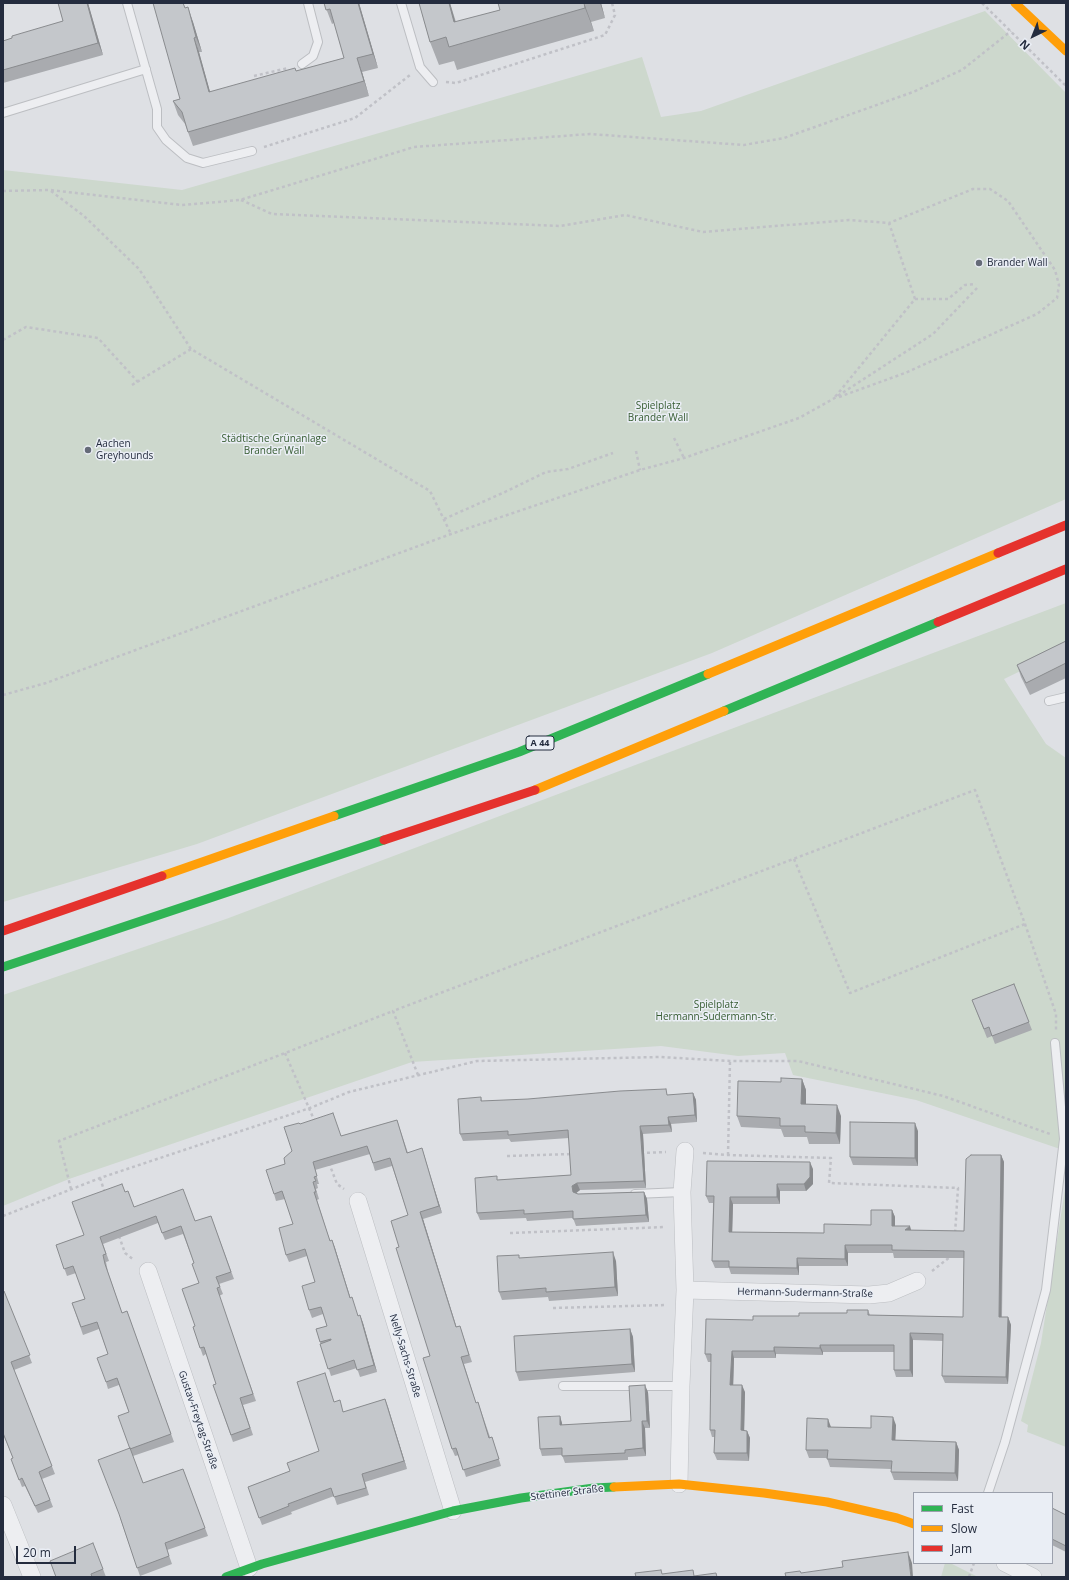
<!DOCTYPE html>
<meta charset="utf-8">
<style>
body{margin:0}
#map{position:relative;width:1069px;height:1580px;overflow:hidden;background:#dee0e4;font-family:"Open Sans",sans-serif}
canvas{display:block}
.frame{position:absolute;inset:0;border:4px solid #242c3e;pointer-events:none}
.legend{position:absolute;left:913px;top:1492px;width:140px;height:72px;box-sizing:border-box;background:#eaeef5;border:1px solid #9ba0ac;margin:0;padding:5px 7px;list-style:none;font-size:12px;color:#242c3e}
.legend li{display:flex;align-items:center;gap:8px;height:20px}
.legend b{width:20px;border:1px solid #9ba0ac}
.north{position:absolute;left:1013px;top:16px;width:40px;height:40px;-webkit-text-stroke:3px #eaeef5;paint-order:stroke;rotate:223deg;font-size:11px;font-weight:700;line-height:16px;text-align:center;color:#242c3e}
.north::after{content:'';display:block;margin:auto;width:14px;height:18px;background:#242c3e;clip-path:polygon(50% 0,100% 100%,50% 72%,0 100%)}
.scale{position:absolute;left:16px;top:1546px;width:60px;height:18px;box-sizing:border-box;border:2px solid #242c3e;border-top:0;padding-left:5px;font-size:12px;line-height:14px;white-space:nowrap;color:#242c3e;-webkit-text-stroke:3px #eaeef5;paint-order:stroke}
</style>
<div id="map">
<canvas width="1069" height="1580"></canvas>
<div class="frame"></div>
<ul class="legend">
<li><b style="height:5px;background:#30b455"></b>Fast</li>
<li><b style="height:5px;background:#ff9f0a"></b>Slow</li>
<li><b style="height:5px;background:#e5322d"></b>Jam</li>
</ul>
<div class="north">N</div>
<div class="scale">20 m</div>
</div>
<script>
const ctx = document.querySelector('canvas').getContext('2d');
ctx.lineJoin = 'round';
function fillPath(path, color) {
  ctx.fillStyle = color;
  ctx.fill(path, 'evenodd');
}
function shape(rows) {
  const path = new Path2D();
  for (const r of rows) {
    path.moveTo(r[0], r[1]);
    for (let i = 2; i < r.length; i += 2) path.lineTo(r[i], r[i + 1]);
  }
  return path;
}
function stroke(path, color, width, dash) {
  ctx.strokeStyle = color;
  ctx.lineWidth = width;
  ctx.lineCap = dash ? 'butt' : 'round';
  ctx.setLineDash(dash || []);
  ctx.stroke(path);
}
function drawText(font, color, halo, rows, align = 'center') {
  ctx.font = font + ' "Open Sans",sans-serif';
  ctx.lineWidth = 3;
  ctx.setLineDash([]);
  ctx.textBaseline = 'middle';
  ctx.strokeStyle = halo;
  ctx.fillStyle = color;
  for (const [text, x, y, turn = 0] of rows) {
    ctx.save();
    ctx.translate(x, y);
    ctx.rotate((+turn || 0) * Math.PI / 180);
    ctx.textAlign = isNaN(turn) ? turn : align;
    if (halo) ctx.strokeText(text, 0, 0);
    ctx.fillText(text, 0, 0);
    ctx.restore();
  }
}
const green = shape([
 [985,11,1066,93,1066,499,712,653,197,844,3,902,3,170,182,190,642,57,661,117,701,111],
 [1066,603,1066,649,1004,679,1046,744,1066,758,1066,1151,916,1100,793,1075,785,1053,738,1056,661,1046,412,1062,69,1179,3,1206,3,995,226,919],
 [1066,1183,1066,1447,1027,1432,1028,1425,1021,1421,1041,1343],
 [945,1563,950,1563,978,1577,941,1577]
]);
const path = shape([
 [982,3,1066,86],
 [254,76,288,68],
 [446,82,456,83,605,35,615,15,612,3],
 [264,147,355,118,410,75],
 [3,191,50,190,182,205,240,200,414,147,590,134,744,145,784,138,913,92,962,70,1011,31],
 [51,191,84,216,139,269,191,349,430,491,451,534],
 [241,200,272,214,560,226,625,215,703,232,849,220,889,223,915,299,835,397],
 [915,299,948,299,965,285,976,284],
 [3,340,26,327,98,338,138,382],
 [132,385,191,349],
 [839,397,905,373,1037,314,1057,298,1059,285,1055,270,1008,201,990,189,973,189,889,223],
 [674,438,684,458],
 [636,451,640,470],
 [444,519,505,492,546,472,568,469,613,453],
 [3,695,46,683,451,534,640,470,684,458,799,418,833,399,933,334,978,287],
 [794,859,850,993,1025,924],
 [285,1053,315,1122],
 [418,1075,393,1011,975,790,1025,924,1056,1014,1056,1030],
 [641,1153,666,1152],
 [703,1153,728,1155,831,1158,829,1183,958,1188,955,1234],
 [728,1155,730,1061],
 [507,1156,572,1154],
 [329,1163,337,1184,344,1189],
 [100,1178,105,1193],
 [71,1189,59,1141,393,1011],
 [3,1216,100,1178,310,1108,349,1092,477,1061,660,1057,730,1061,798,1061,943,1096,1050,1134],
 [510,1233,665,1227],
 [119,1236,125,1253,134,1260],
 [932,1271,950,1257],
 [553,1308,666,1305],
 [969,1577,974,1563]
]);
const lane = shape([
 [127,3,157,109,157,127,166,140,187,158,203,163,252,151],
 [401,3,420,67,433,82],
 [302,64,313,56,318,42,308,3],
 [3,113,146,69],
 [1049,701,1066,697],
 [635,1194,682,1192],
 [563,1386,681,1386],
 [988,1493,1005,1442,1046,1290,1064,1139,1055,1043]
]);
const street = shape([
 [358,1201,453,1511],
 [148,1271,249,1568],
 [685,1290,869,1295,889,1293,917,1281],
 [679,1484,681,1386,685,1290,682,1192,685,1151],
 [3,1505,32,1577],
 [1005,1563,1033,1577]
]);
const fast = shape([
 [724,711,938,622],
 [334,816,519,752,708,674],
 [3,967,384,840],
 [226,1577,262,1564,453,1511,521,1498,594,1488,614,1487]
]);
const slow = shape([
 [1015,3,1066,51],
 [708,674,998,553],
 [535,790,724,711],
 [162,876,334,816],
 [614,1487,679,1484,764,1493,827,1502,897,1518,914,1524]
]);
const jam = shape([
 [998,553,1066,525],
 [938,622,1066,569],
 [384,840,535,790],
 [3,931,162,876]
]);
const wall = shape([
 [58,3,88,3,103,55,3,83,3,41,63,21],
 [324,3,359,3,378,68,362,72,369,96,193,146,185,124,178,115,173,101,180,99,186,8,193,22,202,52,199,52,210,92,296,71,344,58,334,23,332,24],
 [419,3,450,3,456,22,500,10,498,3,601,3,605,18,591,22,594,31,457,70,454,61,439,65,430,42],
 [1066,641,1066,678,1030,695,1021,677,1017,665],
 [1014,984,1032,1030,995,1044,992,1036,987,1038,972,1000],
 [802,1079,806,1090,806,1104,841,1116,840,1144,809,1144,807,1137,784,1137,781,1129,741,1127,737,1116,781,1082],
 [693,1093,696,1100,697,1122,671,1124,672,1132,643,1134,646,1188,580,1190,576,1193,578,1194,644,1192,647,1199,649,1222,576,1226,573,1218,527,1221,526,1218,480,1220,477,1213,498,1180,571,1175,569,1138,511,1142,509,1139,463,1141,460,1134,481,1097,482,1101,669,1095],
 [397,1120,408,1153,422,1148,442,1213,423,1219,456,1327,460,1326,472,1362,464,1364,476,1403,478,1402,490,1437,492,1437,501,1466,466,1477,459,1455,455,1456,452,1449,430,1356,399,1247,408,1215,392,1166,375,1171,370,1154,315,1170,319,1184,317,1184,318,1188,316,1189,319,1199,317,1200,330,1241,332,1240,335,1248,350,1298,358,1316,360,1315,363,1323,377,1372,360,1377,357,1368,331,1376,316,1329,327,1326,323,1314,312,1318,309,1310,315,1282,307,1256,289,1262,286,1255,293,1224,285,1199,276,1201,274,1194,285,1164,292,1151,300,1124,341,1136],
 [918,1131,918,1166,853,1165,850,1157],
 [1001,1155,1004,1162,1002,1317,1008,1317,1011,1325,1008,1384,945,1383,942,1376,943,1341,913,1340,913,1377,896,1377,894,1370,894,1352,823,1352,823,1355,776,1354,776,1358,734,1358,733,1385,745,1392,744,1431,747,1431,750,1438,749,1461,717,1460,714,1453,715,1437,712,1437,710,1430,711,1362,708,1362,705,1354,753,1320,847,1313,868,1310,870,1315,963,1317,964,1258,894,1258,893,1253,848,1253,848,1266,799,1266,799,1275,731,1274,729,1268,715,1268,712,1261,713,1203,709,1203,706,1196,813,1169,813,1184,806,1191,780,1191,780,1204,733,1204,732,1232,824,1233,871,1225,892,1210,895,1217,895,1226,911,1230,964,1231],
 [125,1192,134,1207,195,1221,211,1216,234,1279,219,1284,223,1294,219,1296,256,1401,243,1405,253,1435,233,1442,213,1385,216,1384,206,1354,203,1356,193,1327,195,1326,199,1283,194,1263,183,1234,165,1240,158,1223,103,1244,109,1261,106,1262,108,1272,122,1313,127,1311,174,1442,133,1456,143,1483,183,1469,208,1536,167,1550,172,1564,140,1576,120,1518,130,1449,129,1412,119,1385,108,1389,106,1382,108,1354,99,1329,83,1335,72,1303,85,1299,76,1273,67,1276,56,1245,84,1235],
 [520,1258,616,1261,618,1296,549,1301,548,1297,502,1300,499,1292],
 [3,1291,4,1291,32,1363,14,1370,55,1474,42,1479,53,1507,38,1513,25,1486,22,1487,11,1459,13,1458,3,1434],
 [630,1329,633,1337,635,1372,519,1381,516,1372],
 [325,1373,334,1402,344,1412,385,1399,407,1469,365,1482,369,1495,337,1505,334,1496,291,1512,292,1514,262,1525,248,1487,290,1471,319,1451],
 [648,1392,650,1428,645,1428,646,1456,628,1457,628,1460,565,1463,562,1455,542,1456,540,1449,560,1416,562,1425,631,1421],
 [896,1425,895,1440,956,1442,959,1450,958,1481,894,1480,891,1472,891,1469,830,1467,827,1458,809,1458,806,1450,831,1427,871,1428],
 [1052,1508,1066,1515,1066,1552,1052,1545],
 [50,1561,103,1569,106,1577,56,1577]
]);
const shadedWall = shape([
 [87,3,88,3,103,55,98,43],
 [358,3,359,3,378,68,373,54],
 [449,3,450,3,462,46,454,22],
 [584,3,591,22,594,31,585,8],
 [600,3,601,3,605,18],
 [188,7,193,22,202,52,196,37],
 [194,38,199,52,214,106,209,92],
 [357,58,362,72,369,96,364,81],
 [802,1079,806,1090,806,1115,801,1104],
 [693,1093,696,1100,697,1122,695,1115],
 [837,1105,841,1116,840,1144,836,1133],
 [668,1117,671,1124,672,1132,669,1125],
 [915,1123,918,1131,918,1166,915,1158],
 [640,1126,643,1134,646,1188,644,1181],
 [422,1148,424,1156,442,1213,439,1206],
 [1001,1155,1004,1162,1001,1324,999,1317],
 [810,1162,813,1169,813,1184,806,1191,804,1184],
 [577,1183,580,1190,575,1194,573,1192,572,1186],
 [777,1184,780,1191,780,1204,777,1197],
 [644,1192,647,1199,649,1222,646,1215],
 [730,1197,733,1204,732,1239,729,1232],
 [892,1210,895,1217,895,1233,892,1226],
 [420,1212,423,1219,459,1335,456,1327],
 [910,1226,912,1233,905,1230],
 [332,1240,335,1248,353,1306,350,1298],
 [845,1245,848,1253,848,1266,845,1259],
 [613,1252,616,1261,618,1296,615,1287],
 [797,1258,799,1266,799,1275,797,1268],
 [360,1315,363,1323,377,1372,374,1365],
 [1008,1317,1011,1325,1008,1384,1006,1377],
 [630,1329,633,1337,635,1372,632,1364],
 [910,1333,913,1340,913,1377,910,1370],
 [820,1345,823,1352,823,1355,820,1348],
 [774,1347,776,1354,776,1358,774,1351],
 [732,1351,734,1358,733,1392,730,1385],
 [645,1385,648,1392,650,1428,647,1421],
 [742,1385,745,1392,744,1438,741,1430],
 [385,1399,388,1407,407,1469,404,1461],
 [560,1416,562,1423,563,1432,560,1425],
 [893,1417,896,1425,895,1448,892,1440],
 [828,1419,831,1427,828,1427],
 [642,1421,645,1428,646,1456,643,1448],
 [747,1431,750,1438,749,1461,747,1453],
 [956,1442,959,1450,958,1481,955,1473],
 [908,1552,912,1563,913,1577,911,1577]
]);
const building = shape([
 [58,3,87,3,98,43,3,70,3,41,12,38,12,36,63,21,58,3],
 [153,3,183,3,185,8,188,7,196,37,194,38,209,92,295,68,296,71,344,58,330,9,326,10,324,3,358,3,373,54,357,58,364,81,188,132,182,112,173,101,180,99,153,3],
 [419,3,449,3,454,22,500,10,498,3,584,3,585,8,449,47,446,37,430,42,419,3],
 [1066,641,1066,663,1026,683,1017,665,1066,641],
 [1014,984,1029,1022,992,1036,989,1027,984,1029,972,1000,1014,984],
 [781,1078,802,1079,801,1104,837,1105,836,1133,805,1132,805,1126,780,1126,780,1118,737,1116,738,1081,781,1082,781,1078],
 [666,1089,667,1095,693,1093,695,1115,668,1117,669,1125,640,1126,644,1181,577,1183,572,1186,573,1192,578,1194,644,1192,646,1215,573,1219,573,1211,524,1214,524,1210,477,1213,475,1178,497,1176,497,1180,571,1175,568,1130,508,1135,508,1131,460,1134,458,1099,481,1097,481,1101,528,1099,620,1091,666,1089],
 [333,1113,341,1136,397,1120,407,1153,422,1148,439,1206,420,1212,456,1327,460,1326,469,1355,461,1357,476,1403,478,1402,489,1438,492,1437,499,1459,463,1470,456,1448,452,1449,423,1358,430,1356,396,1248,399,1247,391,1221,408,1215,390,1158,373,1163,367,1146,313,1162,317,1176,314,1177,316,1181,313,1182,316,1192,314,1192,330,1241,332,1240,350,1298,352,1297,358,1316,360,1315,374,1365,357,1370,354,1360,328,1369,320,1344,331,1340,331,1339,320,1342,316,1329,327,1326,321,1307,309,1310,302,1286,315,1282,305,1249,286,1255,279,1228,293,1224,282,1191,274,1194,266,1170,285,1164,284,1158,292,1151,284,1127,299,1123,300,1124,333,1113],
 [850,1122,915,1123,915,1158,850,1157,850,1122],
 [971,1155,1001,1155,999,1317,1008,1317,1006,1377,942,1376,943,1334,910,1333,910,1370,894,1370,894,1345,820,1345,820,1348,774,1347,774,1351,732,1351,730,1385,742,1385,741,1430,747,1431,747,1453,714,1453,715,1430,710,1430,711,1354,705,1354,706,1319,753,1320,753,1316,799,1316,799,1313,847,1313,847,1310,868,1310,868,1315,963,1317,964,1251,892,1250,892,1245,845,1245,845,1259,797,1258,797,1268,729,1267,729,1261,712,1261,714,1196,706,1196,707,1161,810,1162,810,1177,804,1184,777,1184,777,1197,730,1197,729,1232,824,1233,824,1224,871,1225,871,1210,892,1210,892,1226,910,1226,905,1230,964,1231,966,1159,971,1155],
 [122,1184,125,1192,128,1191,134,1207,183,1189,195,1221,211,1216,231,1272,216,1277,220,1287,217,1288,253,1394,240,1398,250,1428,231,1435,213,1385,216,1384,204,1347,200,1348,193,1327,195,1326,182,1289,199,1283,192,1264,194,1263,181,1226,162,1233,156,1216,100,1237,106,1254,103,1255,105,1264,122,1313,127,1311,171,1434,130,1449,118,1416,129,1412,117,1378,106,1382,97,1358,108,1354,97,1322,81,1327,72,1303,85,1299,73,1266,64,1269,56,1245,84,1235,72,1202,122,1184],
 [613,1252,615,1287,546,1292,546,1288,499,1292,497,1256,519,1255,519,1258,613,1252],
 [3,1291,4,1291,30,1355,11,1362,52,1466,39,1472,50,1500,35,1506,22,1478,19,1480,11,1459,13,1458,3,1433,3,1291],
 [630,1329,632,1364,516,1372,514,1336,630,1329],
 [325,1373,334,1402,340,1400,343,1412,385,1399,404,1461,362,1474,366,1488,334,1497,331,1488,288,1504,289,1506,259,1518,248,1487,290,1471,287,1463,319,1451,297,1382,325,1373],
 [645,1385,647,1421,642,1421,643,1448,625,1450,625,1453,562,1456,562,1448,540,1449,538,1417,560,1416,560,1425,631,1421,629,1386,645,1385],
 [871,1416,893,1417,892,1440,956,1442,955,1473,891,1472,892,1461,827,1459,828,1450,806,1450,807,1418,828,1419,828,1427,871,1428,871,1416],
 [130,1448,143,1483,183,1469,205,1528,165,1543,169,1556,137,1568,119,1514,98,1460,130,1448],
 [1052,1508,1066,1515,1066,1546,1052,1539,1052,1508],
 [93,1543,103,1569,91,1574,92,1577,56,1577,50,1561,93,1543],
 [908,1552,911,1577,786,1577,785,1573,800,1571,801,1573,843,1567,842,1561,908,1552],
 [661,1570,662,1574,693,1570,694,1576,716,1573,717,1577,636,1577,635,1573,661,1570]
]);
const markers = [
 [979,263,4,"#656b78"],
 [88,450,4,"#656b78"]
];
const shields = [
 [540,743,28]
];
const shieldNames = [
 ["A 44",540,743]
];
const poiNames = [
 ["Brander Wall",987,263],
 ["Aachen",96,444],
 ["Greyhounds",96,456]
];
const parkNames = [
 ["Spielplatz",658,406],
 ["Brander Wall",658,418],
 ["Städtische Grünanlage",274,439],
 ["Brander Wall",274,451],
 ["Spielplatz",716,1005],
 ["Hermann-Sudermann-Str.",716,1017]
];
const streetNames = [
 ["Hermann-Sudermann-Straße",805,1293,1],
 ["Nelly-Sachs-Straße",405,1356,73],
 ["Gustav-Freytag-Straße",198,1420,71],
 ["Stettiner Straße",567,1493,-7]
];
fillPath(green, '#cdd8cd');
stroke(lane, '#bcbec2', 10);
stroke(street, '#bcbec2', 18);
stroke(path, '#c0c1c7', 2.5, [3, 3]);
stroke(lane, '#edeef1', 8);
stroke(street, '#edeef1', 17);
stroke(fast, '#30b455', 9);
stroke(slow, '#ff9f0a', 9);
stroke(jam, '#e5322d', 9);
fillPath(wall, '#a9abaf');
fillPath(shadedWall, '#898b8e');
fillPath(building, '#c4c7cb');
stroke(building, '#898b8e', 1);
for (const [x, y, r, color] of markers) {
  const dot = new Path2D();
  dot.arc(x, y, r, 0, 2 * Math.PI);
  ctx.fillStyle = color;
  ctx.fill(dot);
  stroke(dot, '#eaeef5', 1.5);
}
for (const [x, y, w] of shields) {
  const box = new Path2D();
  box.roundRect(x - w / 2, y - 7, w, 14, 3);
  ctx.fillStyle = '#eaeef5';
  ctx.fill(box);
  stroke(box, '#242c3e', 1);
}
drawText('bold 9px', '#242c3e', null, shieldNames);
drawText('10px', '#242c3e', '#eaeef5', poiNames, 'left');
drawText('10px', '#355b30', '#eaeef5', parkNames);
drawText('10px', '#242c3e', '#eaeef5', streetNames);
</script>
